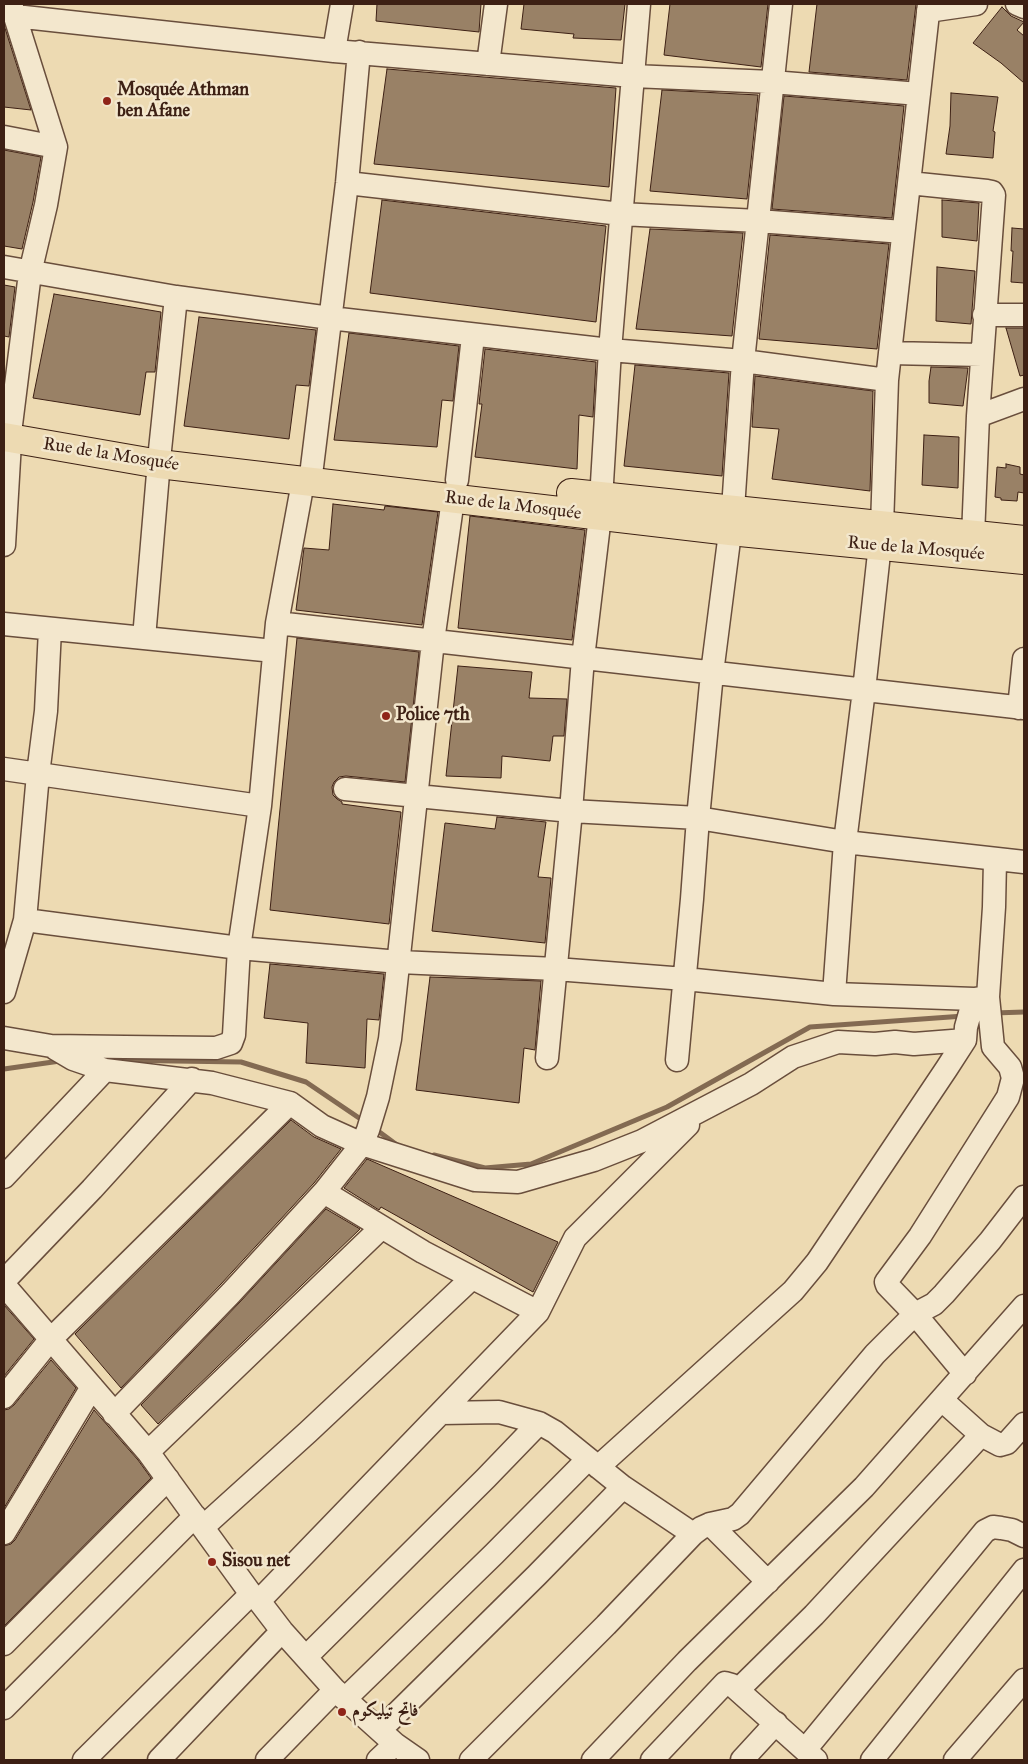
<!DOCTYPE html>
<meta charset="utf-8">
<style>
body{margin:0}
#map{position:relative;width:1028px;height:1764px;overflow:hidden;background:#eddab2;font-family:"IM FELL Great Primer",serif}
canvas{display:block}
.frame{position:absolute;inset:0;border:5px solid #3d2014;pointer-events:none}
</style>
<div id="map">
<canvas width="1028" height="1764"></canvas>
<div class="frame"></div>
</div>
<script>
const ctx = document.querySelector('canvas').getContext('2d');
ctx.lineJoin = 'round';
function shape(rows) {
  const path = new Path2D();
  for (const r of rows) {
    path.moveTo(r[0], r[1]);
    for (let i = 2; i < r.length; i += 2) path.lineTo(r[i], r[i + 1]);
  }
  return path;
}
function stroke(path, color, width, dash) {
  ctx.strokeStyle = color;
  ctx.lineWidth = width;
  ctx.lineCap = dash ? 'butt' : 'round';
  ctx.setLineDash(dash || []);
  ctx.stroke(path);
}
function fillPath(path, color) {
  ctx.fillStyle = color;
  ctx.fill(path, 'evenodd');
}
function drawText(font, color, halo, rows, align = 'center') {
  ctx.font = font + ' "IM FELL Great Primer",Amiri,serif';
  ctx.lineWidth = 5;
  ctx.setLineDash([]);
  ctx.textBaseline = 'middle';
  ctx.strokeStyle = halo;
  ctx.fillStyle = color;
  for (const [text, x, y, turn = 0] of rows) {
    ctx.save();
    ctx.translate(x, y);
    ctx.rotate((+turn || 0) * Math.PI / 180);
    ctx.textAlign = isNaN(turn) ? turn : align;
    if (halo) ctx.strokeText(text, 0, 0);
    ctx.fillText(text, 0, 0);
    ctx.restore();
  }
}
const stream = shape([
 [994,1013,1024,1012],
 [109,1060,241,1062,306,1082,365,1122],
 [4,1069,60,1061],
 [374,1128,397,1145],
 [434,1155,485,1168,531,1164,667,1107,810,1027,964,1016]
]);
const building = shape([
 [377,4,481,4,479,32,376,21,377,4],
 [524,4,625,4,621,40,573,38,574,34,521,29,524,4],
 [670,4,768,4,761,67,664,55,670,4],
 [817,4,916,4,907,80,809,72,817,4],
 [1002,7,1011,16,1024,22,1017,30,1024,36,1024,83,1001,63,973,43,1002,7],
 [4,25,31,110,4,107,4,25],
 [387,69,616,88,609,187,374,164,387,69],
 [662,90,758,95,747,199,650,191,662,90],
 [951,93,998,97,993,131,995,132,993,158,946,154,950,126,951,93],
 [784,96,904,106,892,218,772,209,784,96],
 [4,150,41,157,33,202,22,249,4,246,4,150],
 [382,200,606,226,596,322,370,293,382,200],
 [942,200,979,203,977,241,942,237,942,200],
 [1012,228,1024,229,1024,283,1011,282,1013,251,1011,251,1012,228],
 [650,229,743,233,732,336,636,329,650,229],
 [770,235,889,244,877,349,759,339,770,235],
 [937,267,975,271,971,324,936,321,937,267],
 [4,285,15,287,9,337,4,336,4,285],
 [54,294,161,312,155,372,146,372,140,415,33,398,54,294],
 [199,317,316,330,309,386,296,385,289,439,184,426,199,317],
 [1006,328,1024,328,1024,375,1020,376,1006,328],
 [349,333,459,346,453,401,442,400,437,447,334,440,349,333],
 [485,349,596,362,593,417,579,415,577,469,475,457,482,404,479,404,485,349],
 [635,365,729,373,722,476,624,466,635,365],
 [931,367,968,368,963,406,929,403,929,381,931,367],
 [755,376,873,391,870,491,772,479,779,429,752,427,755,376],
 [924,435,959,437,958,488,922,485,924,435],
 [1006,464,1020,467,1020,474,1024,475,1024,493,1018,492,1017,501,1001,500,1001,498,995,497,997,467,1006,468,1006,464],
 [333,504,384,510,385,506,438,512,422,625,296,610,304,548,329,550,333,504],
 [470,516,585,530,572,640,458,628,470,516],
 [297,638,419,652,405,782,346,776,339,777,334,782,332,787,333,795,337,799,342,802,342,804,401,812,389,924,270,910,297,638],
 [458,666,532,672,529,698,567,699,564,736,553,736,550,761,502,756,501,778,446,776,458,666],
 [497,817,546,822,538,877,551,878,545,943,432,931,445,823,495,829,497,817],
 [270,964,384,974,379,1020,367,1019,365,1068,306,1063,308,1023,264,1018,270,964],
 [430,977,541,981,535,1050,524,1048,519,1103,416,1090,430,977],
 [291,1120,314,1137,341,1149,314,1183,221,1284,121,1388,75,1334,291,1120],
 [367,1159,558,1242,533,1292,381,1207,379,1210,344,1188,367,1159],
 [326,1209,360,1229,158,1424,141,1405,240,1302,326,1209],
 [4,1305,34,1339,4,1376,4,1305],
 [51,1360,76,1388,4,1508,4,1410,9,1409,14,1405,51,1360],
 [94,1410,138,1460,151,1478,4,1626,4,1546,11,1544,15,1540,94,1410]
]);
const minor = shape([
 [1017,4,1024,7],
 [928,11,976,4],
 [15,16,334,51,633,76,772,82,919,94],
 [334,51,342,4],
 [488,64,496,4],
 [4,137,56,147],
 [347,183,621,214,758,221,903,232],
 [909,183,987,191,992,192,994,195,978,416,973,536],
 [4,267,176,297,330,318,610,350,743,361,887,380],
 [984,315,1024,315],
 [890,353,982,355],
 [978,416,1024,399],
 [312,467,347,183,359,52],
 [457,480,473,336],
 [4,545,11,425,30,273,46,205,56,147,11,4],
 [277,623,1024,708],
 [4,624,274,651],
 [144,638,160,450,176,297],
 [1019,708,1024,659],
 [4,769,260,806],
 [345,789,571,811,698,818,845,842,1024,862],
 [25,920,239,948,399,962,556,969,685,979,834,994,974,999,987,997],
 [4,992,25,920,38,774,46,711,50,629],
 [834,994,845,842,864,690,882,526,887,380,929,4],
 [4,1038,51,1046,125,1047,216,1048,231,1043,234,1035,239,948,260,806,277,623,303,482],
 [56,1049,73,1059,105,1070,212,1083,290,1103],
 [547,1058,571,811,583,658,600,516,610,350,639,4],
 [677,1060,692,899,698,818,712,673,733,509,743,361,781,4],
 [4,1177,105,1070],
 [324,1192,423,1252,538,1312],
 [4,1281,92,1189,192,1079],
 [4,1285,148,1452,251,1594,259,1601,282,1631,335,1690,395,1744,418,1760],
 [965,1374,915,1314,887,1285,886,1282,920,1236,1008,1097,1013,1078,1010,1067,993,1047,988,997,994,907,995,860],
 [4,1397,50,1340,290,1103,322,1126,362,1144,475,1180,518,1182,594,1160,642,1141,751,1084,793,1057,838,1042,875,1044,895,1042,914,1044,965,1040,966,1027,974,999],
 [942,1400,981,1435,1000,1445,1007,1443,1024,1424],
 [441,1413,499,1412,539,1423,555,1432,623,1487,693,1534],
 [114,1414,231,1293,324,1192,362,1144,368,1130,378,1097,390,1039,433,641,453,499],
 [148,1452,382,1227],
 [598,1467,793,1291,817,1262,947,1068,965,1040],
 [710,1524,768,1582],
 [203,1527,308,1432,472,1278],
 [4,1533,92,1387],
 [259,1601,538,1312,575,1238,688,1125],
 [4,1644,168,1479],
 [306,1657,486,1478,539,1423],
 [738,1690,814,1615,981,1435],
 [345,1699,494,1554,588,1459],
 [4,1708,195,1516],
 [380,1730,537,1575,623,1487],
 [805,1750,985,1531,993,1527,1001,1528,1012,1530,1024,1536],
 [84,1760,251,1594],
 [159,1760,282,1631],
 [267,1760,335,1690],
 [378,1760,395,1744],
 [471,1760,606,1625,693,1534,701,1528,710,1524,733,1519,740,1514,875,1354,915,1314,934,1304,944,1294,990,1241,1024,1197],
 [593,1760,687,1661,864,1487,1024,1306],
 [652,1760,725,1683,732,1685,816,1760],
 [742,1760,776,1723],
 [872,1760,1024,1570],
 [955,1760,1024,1680]
]);
const major = shape([
 [4,437,159,464,730,531,1024,560],
 [571,493,1024,540]
]);
const markers = [
 [107,101,5,"#8f2418"],
 [386,716,5,"#8f2418"],
 [212,1562,5,"#8f2418"],
 [342,1712,5,"#8f2418"]
];
const poiNames = [
 ["Mosquée Athman",117,91],
 ["ben Afane",117,112],
 ["Police 7th",396,716],
 ["Sisou net",222,1562],
 ["فاتح تيليكوم",352,1712]
];
const streetNames = [
 ["Rue de la Mosquée",111,455,9],
 ["Rue de la Mosquée",513,506,7],
 ["Rue de la Mosquée",916,549,5]
];
stroke(stream, '#836a52', 5);
fillPath(building, '#998166');
stroke(building, '#3d2014', 1);
stroke(minor, '#694e3c', 25);
stroke(major, '#3d2014', 30);
stroke(minor, '#f3e7cd', 22);
stroke(major, '#eddab2', 28);
for (const [x, y, r, color] of markers) {
  const dot = new Path2D();
  dot.arc(x, y, r, 0, 2 * Math.PI);
  ctx.fillStyle = color;
  ctx.fill(dot);
  stroke(dot, '#f3e7cd', 2);
}
drawText('bold 18px', '#3d2014', '#f3e7cd', poiNames, 'left');
drawText('18px', '#3d2014', '#f3e7cd', streetNames);
</script>
